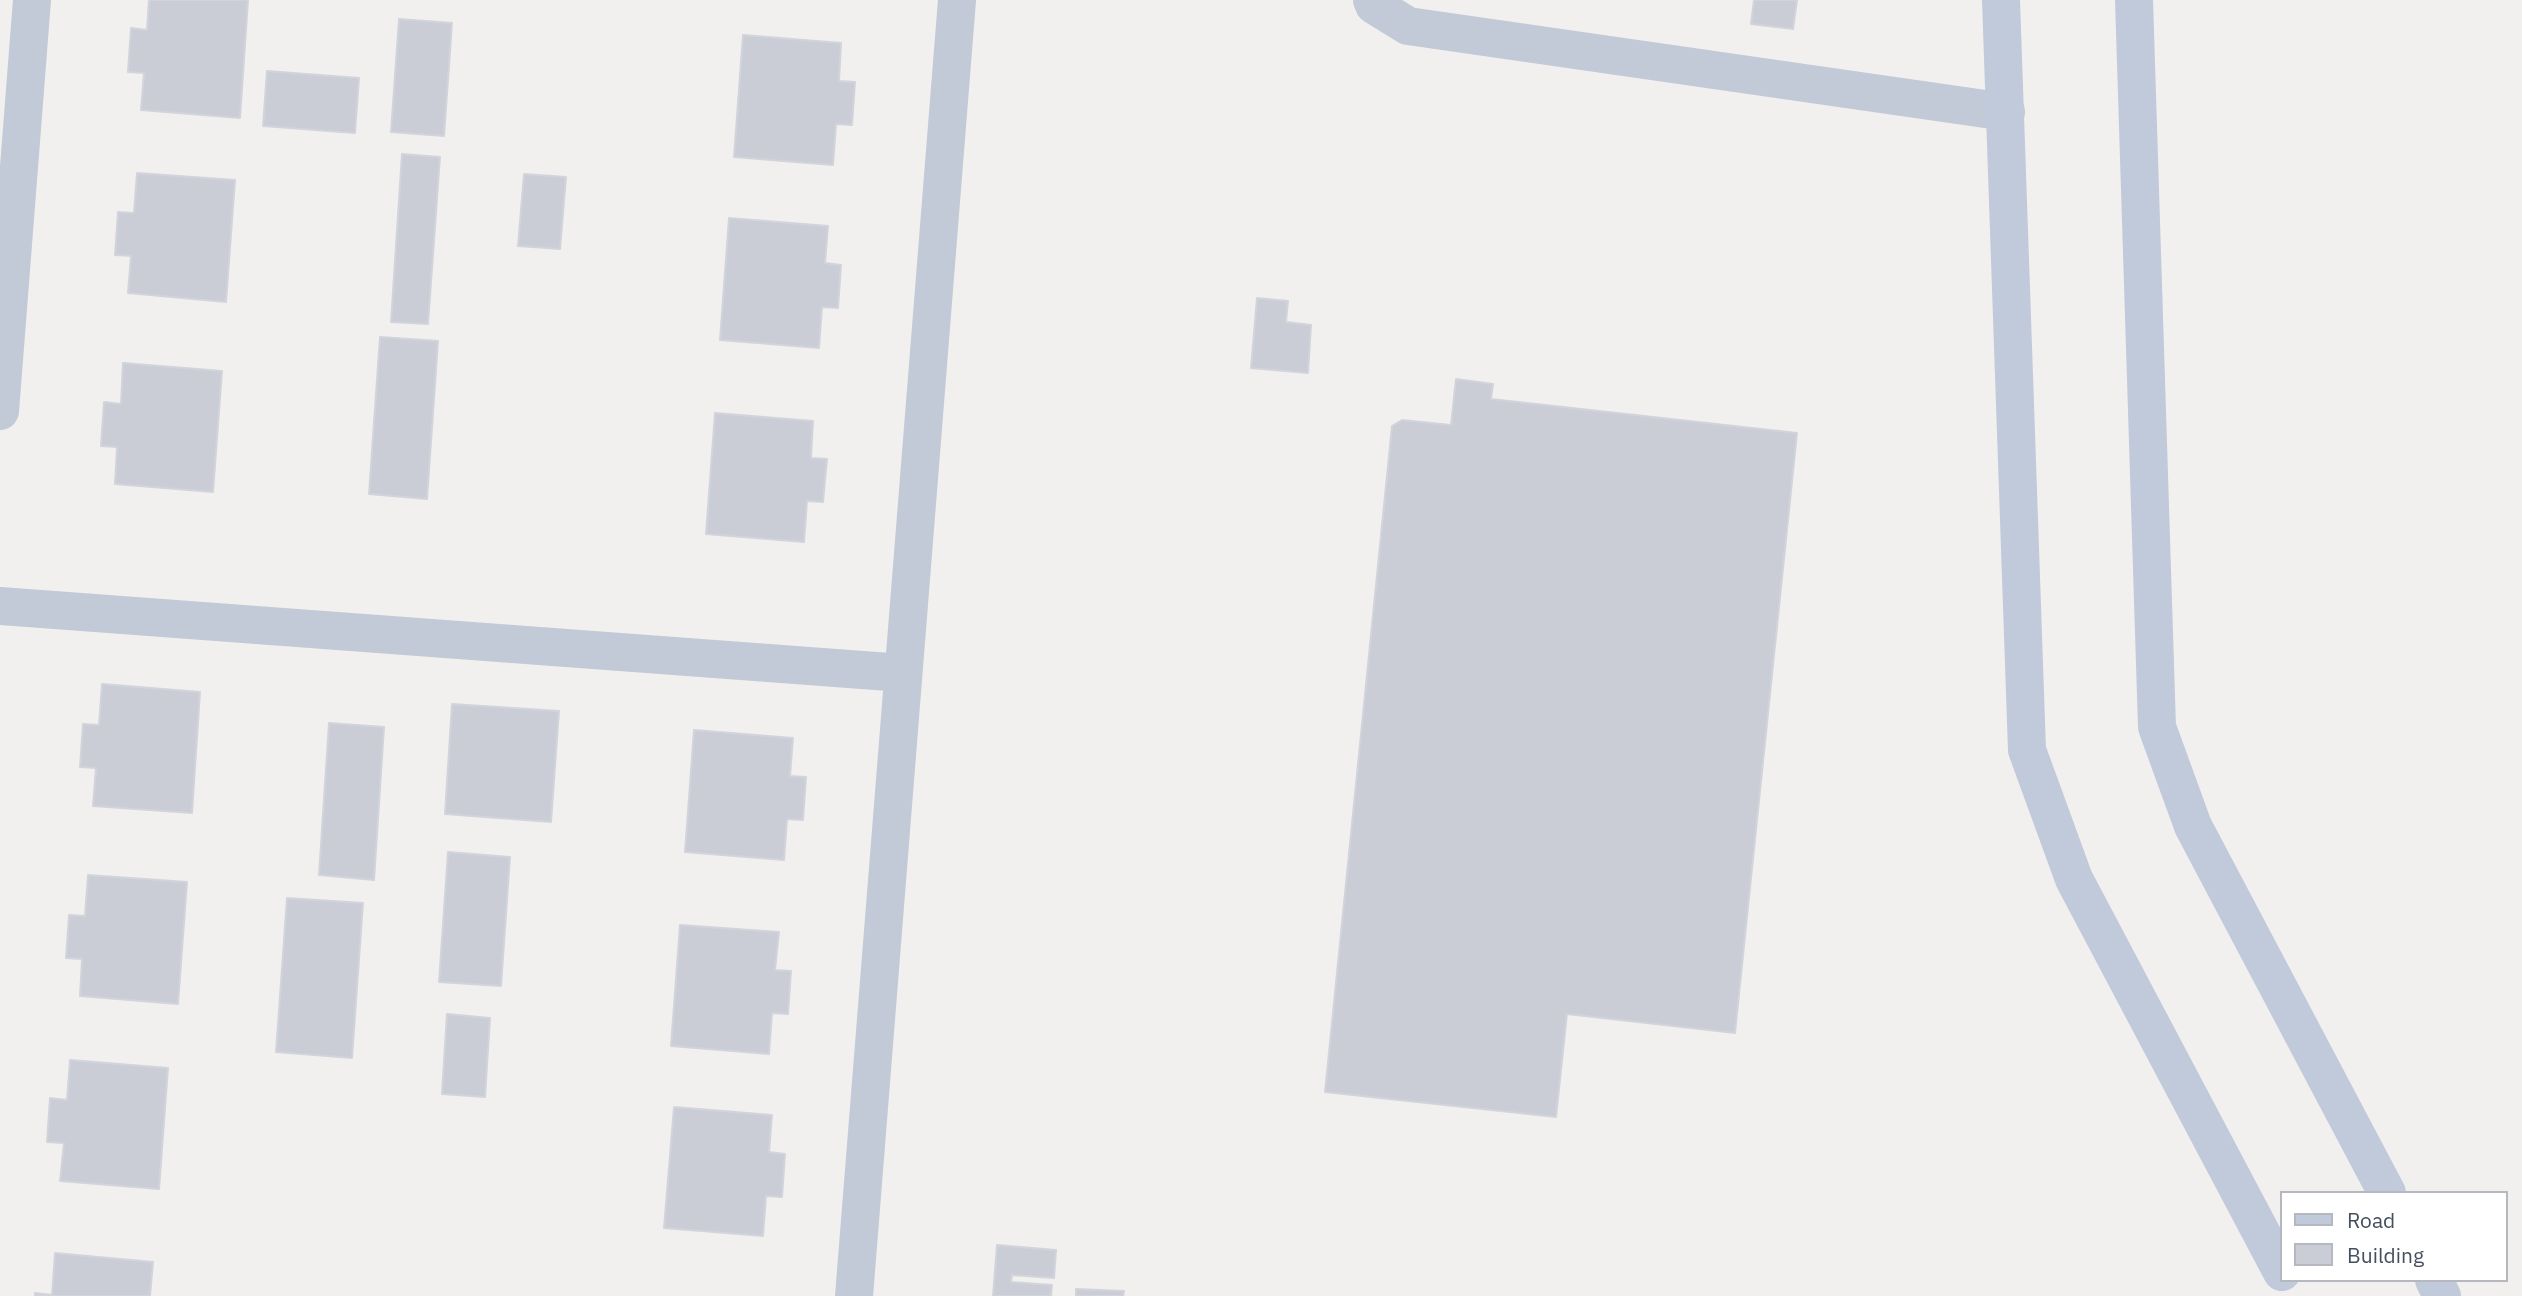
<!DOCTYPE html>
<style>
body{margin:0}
#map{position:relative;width:2522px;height:1296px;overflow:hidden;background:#f2efef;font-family:"IBM Plex Sans",sans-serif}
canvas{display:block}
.legend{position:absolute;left:2280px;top:1191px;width:228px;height:91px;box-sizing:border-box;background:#fff;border:2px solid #b5b9bf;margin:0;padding:9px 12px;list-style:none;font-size:21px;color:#45505f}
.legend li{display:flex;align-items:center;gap:14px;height:35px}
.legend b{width:35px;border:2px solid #b5b9bf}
</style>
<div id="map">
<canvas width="2522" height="1296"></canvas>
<ul class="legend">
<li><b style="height:9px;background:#c0cada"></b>Road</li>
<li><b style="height:19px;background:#cacdd5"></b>Building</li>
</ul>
</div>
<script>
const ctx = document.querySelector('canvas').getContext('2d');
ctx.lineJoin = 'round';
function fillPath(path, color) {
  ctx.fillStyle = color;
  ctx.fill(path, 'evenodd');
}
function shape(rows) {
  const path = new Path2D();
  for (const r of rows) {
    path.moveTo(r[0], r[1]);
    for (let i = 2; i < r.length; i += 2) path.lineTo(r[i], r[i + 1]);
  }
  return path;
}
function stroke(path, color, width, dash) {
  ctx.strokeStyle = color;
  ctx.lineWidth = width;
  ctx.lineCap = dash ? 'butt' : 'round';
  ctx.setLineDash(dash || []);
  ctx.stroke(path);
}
const building = shape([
 [149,0,248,0,240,118,141,110,144,73,128,72,131,28,147,30,149,0],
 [1754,0,1797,0,1793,29,1751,24,1754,0],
 [399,19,452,23,444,136,391,132,399,19],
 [743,35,841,43,839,81,855,82,852,125,836,124,833,165,734,157,743,35],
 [267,71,359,78,355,133,263,126,267,71],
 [402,154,440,157,428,324,391,322,402,154],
 [137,173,235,180,226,302,128,293,131,256,115,255,118,212,134,213,137,173],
 [524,174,566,177,560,249,518,246,524,174],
 [729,218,828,226,825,263,841,265,838,308,822,307,819,348,720,340,729,218],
 [1257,298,1288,301,1286,322,1311,325,1308,373,1251,368,1257,298],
 [380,337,438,341,427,499,369,494,380,337],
 [123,363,222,371,213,492,115,484,117,447,101,446,104,402,121,404,123,363],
 [1456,379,1493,384,1491,399,1797,433,1735,1033,1567,1014,1556,1117,1325,1092,1392,426,1402,420,1451,425,1456,379],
 [715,413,813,421,811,458,827,459,823,502,807,501,804,542,706,534,715,413],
 [102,684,200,692,192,813,93,806,96,768,80,767,83,724,99,725,102,684],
 [452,704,559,711,551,822,445,814,452,704],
 [329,723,384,727,374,880,319,875,329,723],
 [694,730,793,738,790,776,806,777,803,820,787,819,784,860,685,852,694,730],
 [448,852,510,857,501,986,439,982,448,852],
 [88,875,187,882,178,1004,80,996,82,959,66,958,69,915,85,916,88,875],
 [287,898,363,903,352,1058,276,1052,287,898],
 [680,925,779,932,775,970,791,971,788,1014,772,1013,769,1054,671,1046,680,925],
 [447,1014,490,1018,485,1097,442,1094,447,1014],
 [70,1060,168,1068,159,1189,60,1181,64,1143,47,1142,50,1098,67,1100,70,1060],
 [674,1107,772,1115,769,1152,785,1154,782,1197,766,1196,763,1236,664,1228,674,1107],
 [997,1245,1056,1250,1054,1278,1012,1275,1011,1282,1052,1285,1051,1296,993,1296,997,1245],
 [55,1253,153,1262,150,1296,35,1296,35,1293,52,1295,55,1253],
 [1076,1289,1124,1291,1123,1296,1076,1296,1076,1289]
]);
const street = shape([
 [1372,0,1374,5,1408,26,2006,112],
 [0,411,32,0],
 [0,606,903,673],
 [854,1296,957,0]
]);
const secondary = shape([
 [2001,0,2027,750,2074,879,2282,1272],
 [2134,0,2157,727,2193,826,2387,1193],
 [2434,1280,2442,1296]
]);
fillPath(building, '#cacdd5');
stroke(building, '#d2d4db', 2);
stroke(street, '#c1cad6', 38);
stroke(secondary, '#c0cada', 38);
</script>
